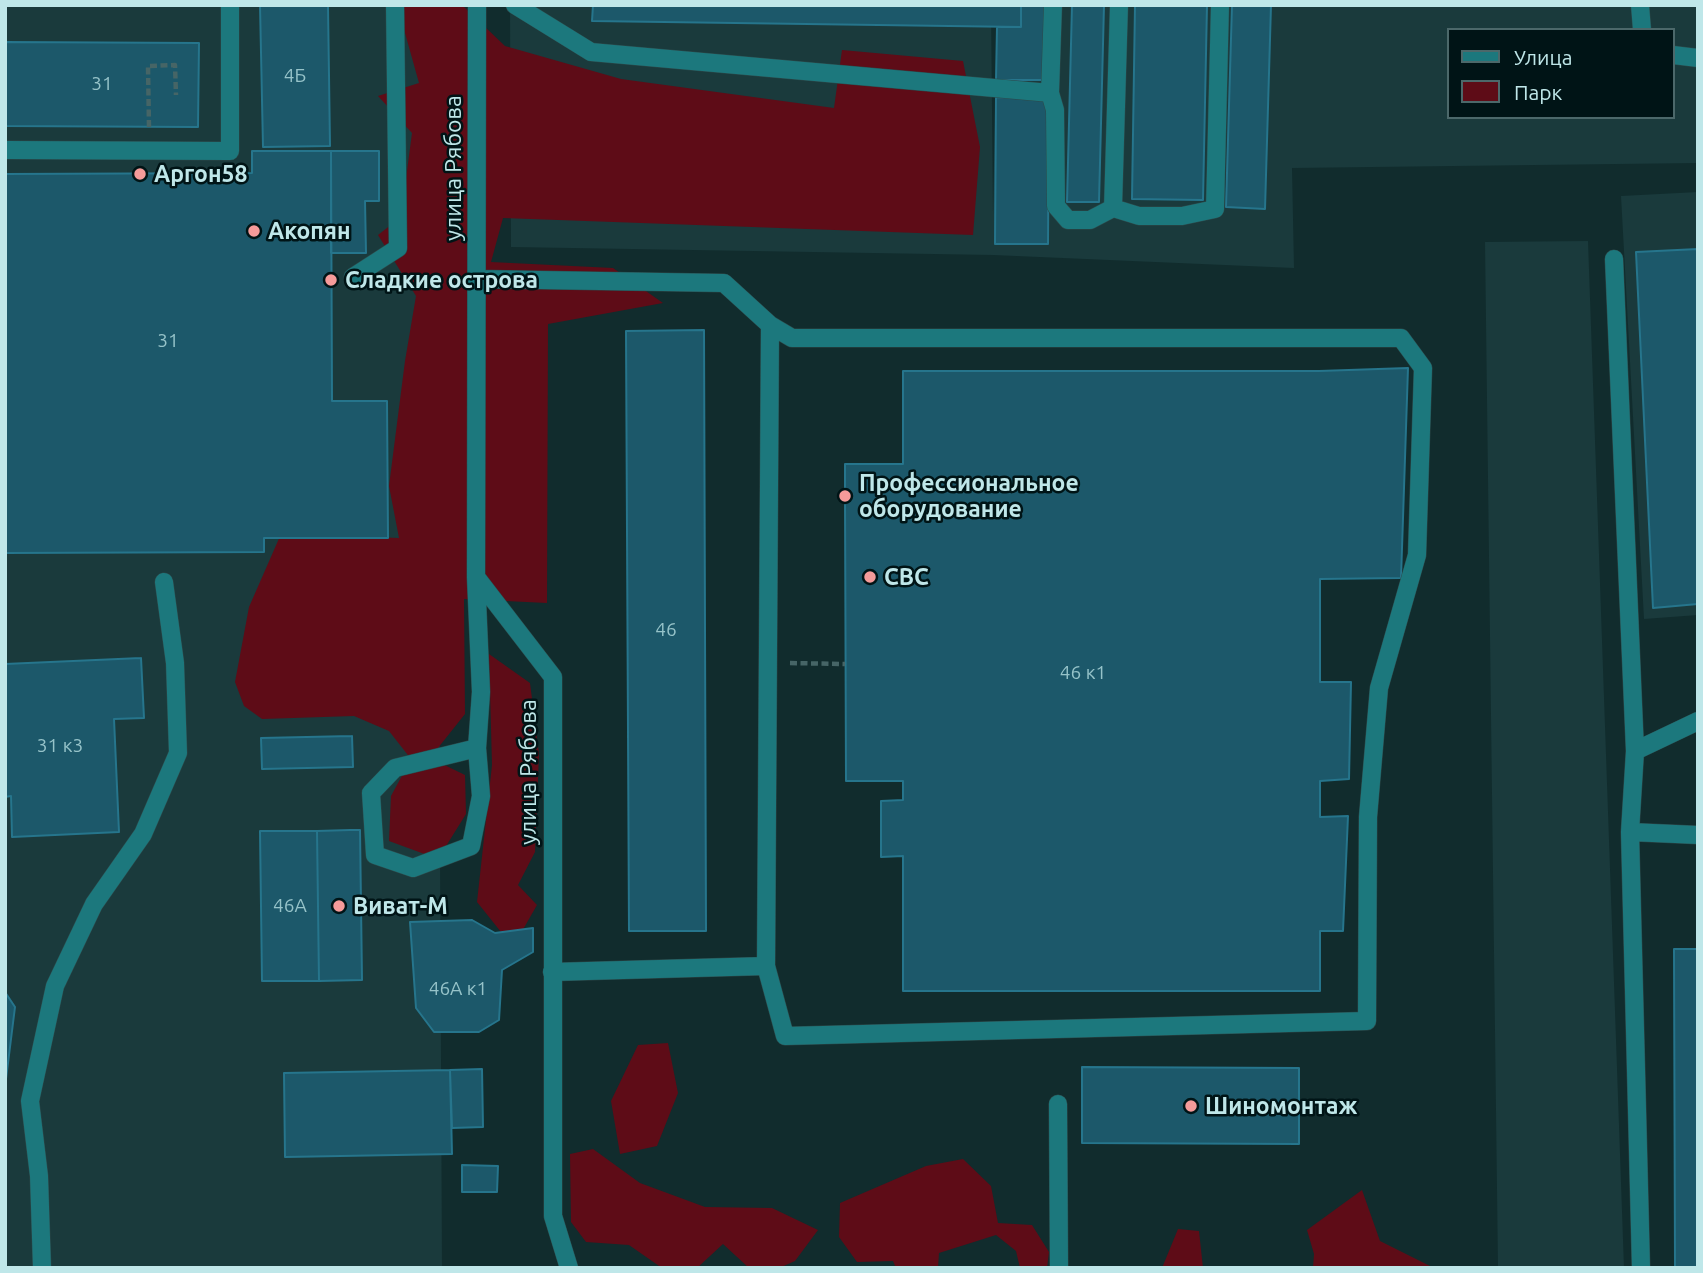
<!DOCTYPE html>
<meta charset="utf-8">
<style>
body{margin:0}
#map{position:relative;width:1703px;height:1273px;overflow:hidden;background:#112c2d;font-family:Ubuntu,sans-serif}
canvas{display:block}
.frame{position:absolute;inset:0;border:7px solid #bfe7e9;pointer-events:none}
.legend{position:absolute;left:1447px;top:28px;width:228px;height:91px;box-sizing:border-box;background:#001416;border:2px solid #4c686a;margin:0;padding:9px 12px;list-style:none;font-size:21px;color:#bfe7e9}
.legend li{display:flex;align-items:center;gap:14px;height:35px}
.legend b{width:35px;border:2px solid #4c686a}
</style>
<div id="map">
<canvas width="1703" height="1273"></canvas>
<div class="frame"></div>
<ul class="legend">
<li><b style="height:9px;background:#1c787d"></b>Улица</li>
<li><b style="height:19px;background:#5e0c17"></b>Парк</li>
</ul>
</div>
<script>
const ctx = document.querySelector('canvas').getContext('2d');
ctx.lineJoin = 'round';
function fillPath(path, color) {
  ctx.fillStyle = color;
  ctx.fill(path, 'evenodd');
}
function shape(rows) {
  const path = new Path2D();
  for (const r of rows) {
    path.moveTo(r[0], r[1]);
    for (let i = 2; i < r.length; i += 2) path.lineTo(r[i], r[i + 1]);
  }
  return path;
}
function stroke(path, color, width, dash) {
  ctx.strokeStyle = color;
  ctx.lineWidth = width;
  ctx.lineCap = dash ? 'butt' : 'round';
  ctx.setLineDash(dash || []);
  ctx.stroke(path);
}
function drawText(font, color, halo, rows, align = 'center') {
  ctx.font = font + ' Ubuntu,sans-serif';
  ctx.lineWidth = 5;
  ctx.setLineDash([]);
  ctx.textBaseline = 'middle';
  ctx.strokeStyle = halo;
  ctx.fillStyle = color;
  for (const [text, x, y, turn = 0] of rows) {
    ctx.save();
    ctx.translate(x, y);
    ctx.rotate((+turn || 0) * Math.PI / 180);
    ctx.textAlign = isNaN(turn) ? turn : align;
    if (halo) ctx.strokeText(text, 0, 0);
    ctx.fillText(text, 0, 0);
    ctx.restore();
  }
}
const built = shape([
 [5,5,436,5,442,1268,5,1268],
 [510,5,991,5,993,214,997,5,1698,5,1698,163,1292,168,1294,268,993,255,511,247],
 [1449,30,1673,30,1673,117,1449,117],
 [1698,192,1698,615,1644,619,1621,196],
 [1588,241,1624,1268,1498,1268,1485,242]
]);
const green = shape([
 [403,5,462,5,505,46,621,79,834,108,842,50,963,61,980,147,973,235,503,218,491,262,613,268,663,303,548,324,547,603,464,599,465,714,430,758,465,775,466,814,438,859,389,841,391,796,411,759,389,731,354,716,262,719,244,706,235,682,249,607,281,534,399,538,389,486,405,361,416,296,378,235,401,217,412,133,378,96,419,83,400,15],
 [489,654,530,683,539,754,535,852,518,885,537,905,513,947,477,902,492,765],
 [668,1043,678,1093,657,1146,620,1154,611,1101,638,1045],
 [593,1149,640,1183,705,1207,772,1208,818,1230,795,1261,779,1268,749,1268,723,1244,697,1268,662,1268,629,1245,586,1242,571,1222,570,1154],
 [963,1159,991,1186,998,1223,1032,1225,1049,1252,1047,1268,1020,1268,1016,1251,996,1235,939,1253,938,1268,896,1268,893,1261,857,1262,839,1237,840,1203,926,1166],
 [1362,1190,1380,1241,1434,1268,1313,1268,1314,1254,1307,1230],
 [1178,1229,1199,1231,1203,1268,1162,1268]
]);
const building = shape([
 [260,5,328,5,330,146,263,147,260,5],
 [593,5,1021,5,1021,27,592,21,593,5],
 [1021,5,1048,5,1047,80,996,80,997,27,1021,27,1021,5],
 [1072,5,1104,5,1099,202,1067,202,1072,5],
 [1135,5,1207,5,1203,200,1132,199,1135,5],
 [1232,5,1271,5,1265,209,1226,207,1232,5],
 [5,42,199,43,198,127,5,126,5,42],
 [996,97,1049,98,1048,244,995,244,996,97],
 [252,151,331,151,332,401,387,401,388,538,264,538,264,552,5,553,5,174,252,173,252,151],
 [331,151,379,151,379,201,365,201,366,253,331,253,331,151],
 [1698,249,1698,604,1653,608,1636,252,1698,249],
 [704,330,706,931,629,931,626,331,704,330],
 [1408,368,1401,578,1320,579,1320,682,1351,682,1349,779,1320,781,1320,817,1348,816,1343,931,1320,931,1320,991,903,991,903,856,881,857,881,801,903,800,903,781,846,781,845,496,845,464,903,464,903,371,1319,371,1408,368],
 [141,658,144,718,114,719,119,832,12,837,11,796,5,797,5,664,141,658],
 [352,736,353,767,262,769,261,738,352,736],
 [350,830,360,830,362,980,319,981,317,831,350,830],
 [260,831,317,831,319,981,262,981,260,831],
 [472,920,495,933,533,928,533,952,502,970,499,1020,479,1032,434,1032,416,1008,410,922,472,920],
 [1674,949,1698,949,1698,1268,1675,1268,1674,949],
 [5,992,15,1007,5,1087,5,992],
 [1082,1067,1299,1068,1299,1144,1082,1143,1082,1067],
 [482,1069,483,1127,452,1128,450,1070,482,1069],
 [450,1070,452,1154,285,1157,284,1073,450,1070],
 [462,1165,498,1166,497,1192,462,1192,462,1165]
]);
const path = shape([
 [149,127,148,66,175,65,176,95],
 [790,663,845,664]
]);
const minor = shape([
 [477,5,476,577,553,677,553,1216,569,1268],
 [515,5,591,52,1050,93,1053,5],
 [1640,5,1642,30],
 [1673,55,1698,58],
 [1050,93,1055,110,1056,206,1068,220,1090,220,1113,208,1119,5],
 [5,150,230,151,230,5],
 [1113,208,1139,216,1182,216,1215,209,1220,5],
 [1614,259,1635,751,1630,832,1641,1268],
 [353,277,398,248,395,5],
 [477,279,724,283,770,325,766,966,552,972],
 [476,577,481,692,477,748,481,796,471,846,413,868,375,855,371,793,395,768,477,748],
 [1635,751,1698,721],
 [1630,832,1698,835],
 [766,966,785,1036,1367,1021,1368,817,1379,688,1417,555,1423,368,1401,338,792,338,770,325],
 [1058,1104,1059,1268],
 [42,1268,39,1176,30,1101,55,986,94,904,143,834,178,753,175,663,164,582]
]);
const markers = [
 [140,174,7,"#f59b9a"],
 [254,231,7,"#f59b9a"],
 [331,280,7,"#f59b9a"],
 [845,496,7,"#f59b9a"],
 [870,577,7,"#f59b9a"],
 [339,906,7,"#f59b9a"],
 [1191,1106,7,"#f59b9a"]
];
const numberNames = [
 ["4Б",295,76],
 ["31",102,84],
 ["31",168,341],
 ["46",666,630],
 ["46 к1",1083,673],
 ["31 к3",60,746],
 ["46А",290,906],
 ["46А к1",458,989]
];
const streetNames = [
 ["улица Рябова",453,168,-90],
 ["улица Рябова",528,772,-90]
];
const poiNames = [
 ["Аргон58",154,174],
 ["Акопян",268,231],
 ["Сладкие острова",345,280],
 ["Профессиональное",859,483],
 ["оборудование",859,509],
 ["СВС",884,577],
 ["Виват-М",353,906],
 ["Шиномонтаж",1205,1106]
];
fillPath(built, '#1a3a3c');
fillPath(green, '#5e0c17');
fillPath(building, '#1c586a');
stroke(building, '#26758c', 2);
stroke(minor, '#2d4a4b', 19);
stroke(path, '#466566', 4.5, [7, 3.5]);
stroke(minor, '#1c787d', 18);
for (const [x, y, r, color] of markers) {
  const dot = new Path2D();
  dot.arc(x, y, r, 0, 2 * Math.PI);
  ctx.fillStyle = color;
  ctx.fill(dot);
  stroke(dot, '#001416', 2.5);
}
drawText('19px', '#96c3c9', null, numberNames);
drawText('23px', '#bfe7e9', '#001416', streetNames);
drawText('bold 23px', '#bfe7e9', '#001416', poiNames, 'left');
</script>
